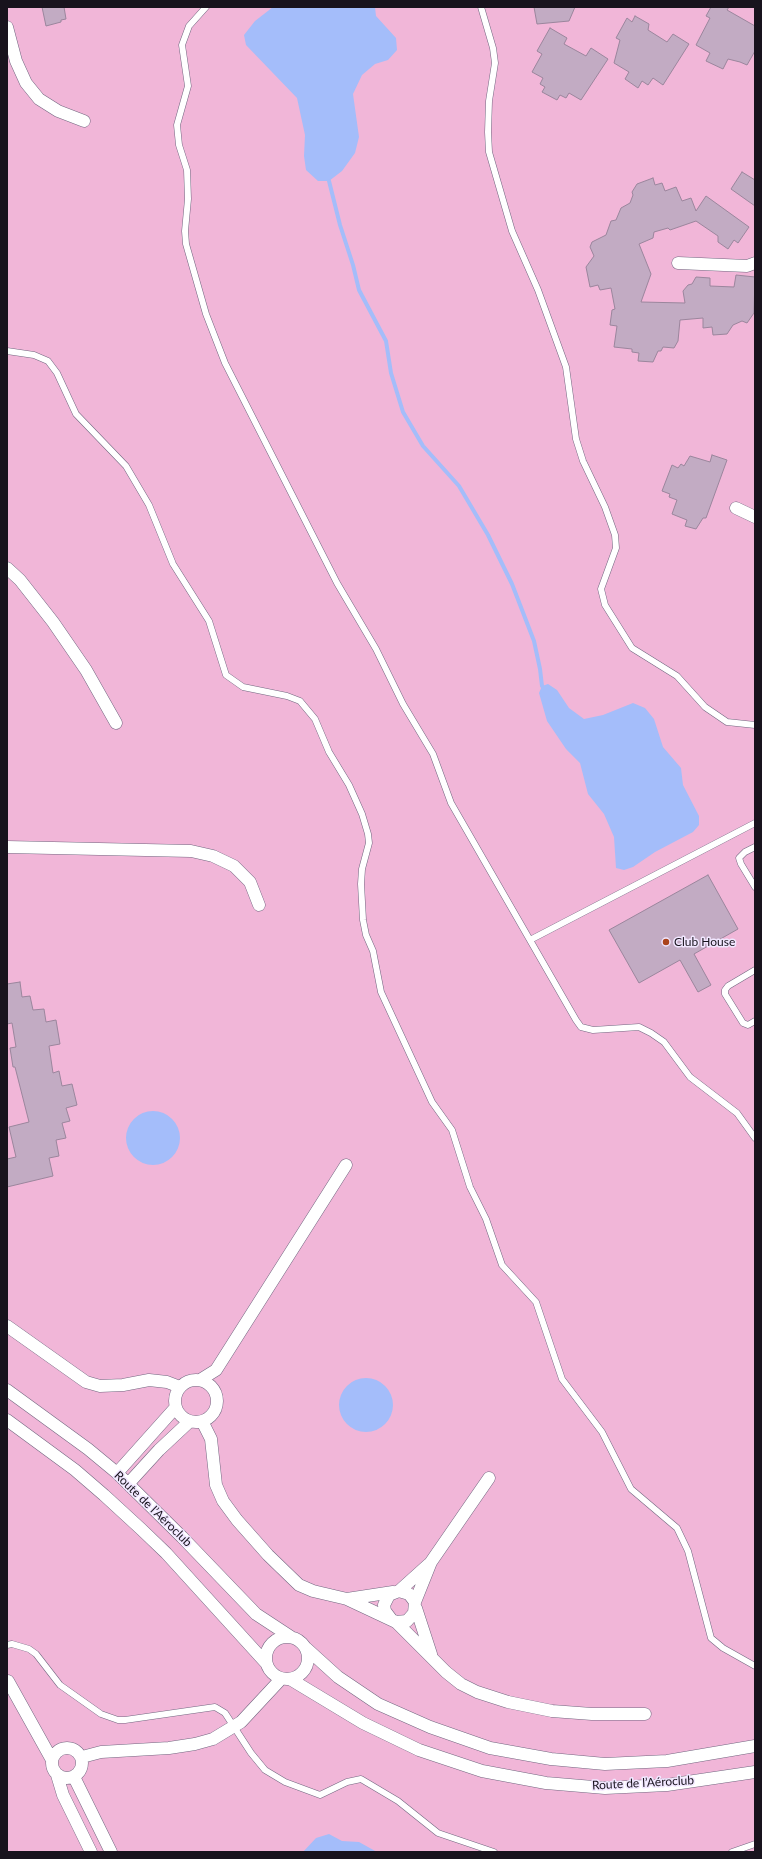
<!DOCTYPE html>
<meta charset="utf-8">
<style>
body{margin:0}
#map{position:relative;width:762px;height:1859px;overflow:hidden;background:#e5d8f6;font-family:Lato,sans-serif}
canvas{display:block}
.frame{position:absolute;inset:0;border:8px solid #18131d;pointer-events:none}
</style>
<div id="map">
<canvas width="762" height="1859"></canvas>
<div class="frame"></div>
</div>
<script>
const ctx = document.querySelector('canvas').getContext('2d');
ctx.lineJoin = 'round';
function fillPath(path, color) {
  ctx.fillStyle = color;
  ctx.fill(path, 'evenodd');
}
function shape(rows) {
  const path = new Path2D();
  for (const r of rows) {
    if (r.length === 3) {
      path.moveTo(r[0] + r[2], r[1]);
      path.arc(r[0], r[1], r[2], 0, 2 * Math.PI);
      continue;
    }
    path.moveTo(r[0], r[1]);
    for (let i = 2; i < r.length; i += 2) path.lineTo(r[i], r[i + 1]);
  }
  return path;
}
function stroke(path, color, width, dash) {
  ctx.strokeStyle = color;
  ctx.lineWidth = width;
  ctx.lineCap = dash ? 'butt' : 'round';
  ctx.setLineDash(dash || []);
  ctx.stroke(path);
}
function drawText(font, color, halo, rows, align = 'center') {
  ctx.font = font + ' Lato,sans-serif';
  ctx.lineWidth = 3;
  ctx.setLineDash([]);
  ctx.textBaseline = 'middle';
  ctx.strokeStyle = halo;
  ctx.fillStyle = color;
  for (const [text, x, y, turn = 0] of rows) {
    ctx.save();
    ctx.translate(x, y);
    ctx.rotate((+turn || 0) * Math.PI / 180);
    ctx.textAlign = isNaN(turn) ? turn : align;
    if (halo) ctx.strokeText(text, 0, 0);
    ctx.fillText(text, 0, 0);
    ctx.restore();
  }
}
const green = shape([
 [7,7,755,7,755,1852,7,1852]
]);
const water = shape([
 [273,7,375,7,376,16,396,38,397,50,388,60,375,64,362,75,353,94,359,137,355,153,342,171,329,181,318,181,306,170,304,156,305,135,297,98,246,45,244,35,255,21],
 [548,684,557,690,569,708,584,719,603,715,633,703,645,708,654,719,663,747,681,768,683,785,699,816,699,825,693,832,655,852,633,867,624,870,616,868,614,837,604,814,588,794,580,763,566,749,547,721,539,693,542,686],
 [153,1138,27],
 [366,1405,27],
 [329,1834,342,1841,359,1842,377,1852,303,1852,316,1838]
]);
const stream = shape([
 [329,181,340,225,353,265,359,290,386,341,391,373,403,412,423,446,459,486,488,535,512,584,534,641,540,669,542,686]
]);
const building = shape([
 [42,7,64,7,66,19,61,20,61,22,46,26,42,7],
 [534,7,575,7,569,21,537,24,534,7],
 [711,7,729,7,727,10,755,26,755,51,747,65,740,62,728,59,723,69,706,61,710,53,696,45,710,18,706,16,711,7],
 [635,16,649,24,648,30,667,42,673,34,689,44,663,85,653,78,648,85,642,81,638,88,625,79,629,72,614,63,620,40,616,38,627,18,632,22,635,16],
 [550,28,567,38,564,44,586,56,591,48,608,59,581,100,569,93,566,98,560,95,557,100,542,92,545,87,540,84,543,78,532,72,542,54,537,51,550,28],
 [742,172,755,180,755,206,731,189,742,172],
 [653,178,655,185,662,183,665,191,676,187,682,201,691,198,696,211,706,196,749,227,738,243,734,240,728,249,718,242,718,236,696,221,670,230,668,228,654,232,653,238,639,244,651,274,641,302,685,303,683,291,688,285,692,284,696,277,710,278,710,286,734,287,736,275,755,277,754,313,747,323,742,321,733,325,727,334,713,335,712,327,703,328,703,318,680,320,678,341,674,348,663,347,661,351,658,351,653,362,638,361,639,353,632,352,632,349,614,347,617,326,610,325,612,310,615,309,611,288,600,290,598,285,590,287,586,267,594,256,590,247,592,242,606,235,611,221,616,220,621,208,630,203,633,195,632,192,637,184,653,178],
 [712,455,727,460,706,518,703,518,696,529,685,526,687,520,672,514,677,500,669,497,670,494,662,491,672,465,678,468,681,464,684,466,690,456,710,462,712,455],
 [708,875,738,929,694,954,711,985,698,992,680,960,639,983,609,930,708,875],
 [20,982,22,997,30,996,33,1010,44,1009,46,1022,56,1020,60,1044,49,1046,53,1073,59,1071,62,1086,72,1084,77,1105,66,1108,70,1121,62,1123,66,1138,56,1140,59,1156,49,1158,53,1176,7,1187,7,1159,16,1157,9,1127,29,1122,15,1067,13,1067,10,1048,16,1047,12,1023,7,1024,7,984,20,982]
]);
const lane = shape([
 [206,7,189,26,182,45,188,86,177,125,179,145,187,170,188,199,185,231,186,244,206,314,225,363,337,583,376,649,403,704,433,754,451,803,576,1020,581,1027,593,1030,639,1027,651,1033,664,1042,690,1077,737,1113,755,1138],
 [481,7,493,48,495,63,489,101,488,132,489,152,512,231,538,290,566,367,576,439,583,461,605,507,615,535,616,548,601,589,605,605,632,648,677,676,705,707,727,722,755,725],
 [7,351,34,355,48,361,57,373,76,414,126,466,149,505,173,564,209,621,226,675,243,687,287,696,300,701,315,719,329,752,349,785,362,814,368,834,369,843,362,869,361,884,363,920,366,935,373,951,381,992,432,1102,452,1130,470,1187,486,1219,502,1265,536,1302,562,1379,602,1432,631,1489,677,1528,688,1551,711,1638,723,1648,755,1666],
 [755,847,745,852,739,858,741,864,755,887],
 [530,940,755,823],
 [755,970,728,986,725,990,725,994,743,1023,748,1025,755,1021],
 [7,1645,12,1644,29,1649,36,1654,60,1685,101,1714,118,1720,125,1720,215,1707,225,1713,251,1753,265,1770,285,1782,320,1795,347,1782,361,1779,398,1801,438,1833,494,1852],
 [732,1852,755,1844]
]);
const street = shape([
 [7,27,16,61,26,83,39,99,58,111,84,121],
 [678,263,747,266,755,263],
 [736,508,755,517],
 [7,568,20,580,53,622,86,670,116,723],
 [7,847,191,851,213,856,234,866,250,882,259,905],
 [7,1326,86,1382,100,1386,123,1385,149,1380,167,1382,180,1387],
 [200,1380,216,1370,346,1165],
 [196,1401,21],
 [7,1390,88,1449,117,1473,182,1537,256,1614,291,1637],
 [7,1420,75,1470,104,1495,141,1529,166,1553,266,1663],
 [202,1421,211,1439,216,1485,223,1501,237,1520,268,1555,299,1585,313,1591,347,1599,396,1622,407,1621,414,1613,415,1602,409,1594,399,1591,389,1595,384,1605,385,1611,391,1619],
 [117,1473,176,1407],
 [128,1484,159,1450,190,1421],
 [399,1591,429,1564],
 [347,1599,393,1592],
 [415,1602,431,1562,489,1478],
 [416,1608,431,1654],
 [396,1622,446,1672,461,1684,477,1692,508,1702,552,1711,592,1714,645,1714],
 [287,1658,21],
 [306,1648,338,1677,378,1704,430,1727,490,1748,551,1759,605,1764,667,1761,755,1746],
 [290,1679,363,1723,419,1750,482,1771,546,1783,605,1788,667,1785,755,1772],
 [8,1681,52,1760],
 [67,1763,15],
 [82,1757,101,1752,169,1748,195,1744,213,1739,241,1722,281,1679],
 [57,1775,63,1795,91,1852],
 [74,1777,111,1852]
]);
const markers = [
 [666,942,4,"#aa431b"]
];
const poiNames = [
 ["Club House",674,942]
];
const streetNames = [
 ["Route de l’Aéroclub",153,1509,44],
 ["Route de l’Aéroclub",643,1783,-3]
];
fillPath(green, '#f1b6d8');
fillPath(water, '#a4bdfa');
stroke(stream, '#a4bdfa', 4);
fillPath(building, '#c2abc3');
stroke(building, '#9b869d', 1);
stroke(lane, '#736781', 7);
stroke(street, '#736781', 13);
stroke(lane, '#fff', 6);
stroke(street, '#fff', 12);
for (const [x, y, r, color] of markers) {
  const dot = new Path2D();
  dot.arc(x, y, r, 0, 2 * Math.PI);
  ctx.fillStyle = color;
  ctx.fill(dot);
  stroke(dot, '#f1e7ff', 1.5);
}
drawText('12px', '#18131d', '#f1e7ff', poiNames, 'left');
drawText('12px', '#18131d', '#f1e7ff', streetNames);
</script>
